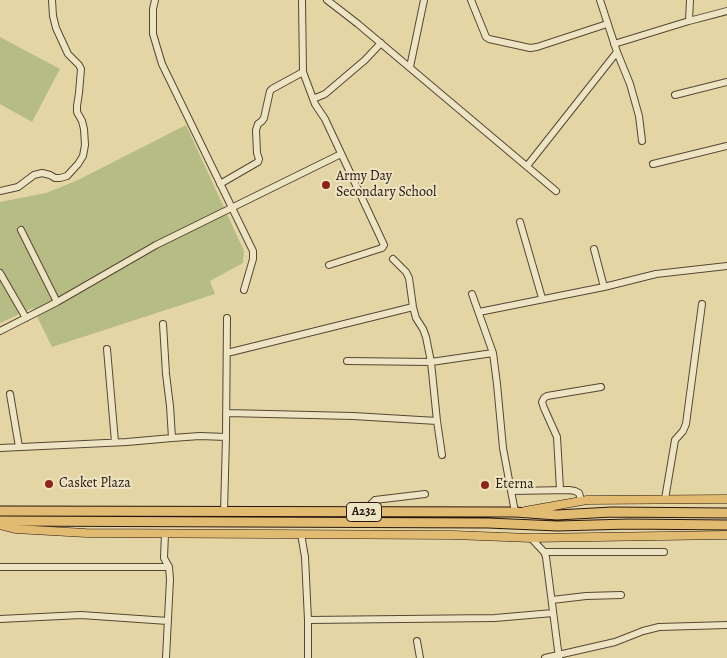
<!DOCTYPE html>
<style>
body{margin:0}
canvas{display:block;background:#e4d6a4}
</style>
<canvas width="727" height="658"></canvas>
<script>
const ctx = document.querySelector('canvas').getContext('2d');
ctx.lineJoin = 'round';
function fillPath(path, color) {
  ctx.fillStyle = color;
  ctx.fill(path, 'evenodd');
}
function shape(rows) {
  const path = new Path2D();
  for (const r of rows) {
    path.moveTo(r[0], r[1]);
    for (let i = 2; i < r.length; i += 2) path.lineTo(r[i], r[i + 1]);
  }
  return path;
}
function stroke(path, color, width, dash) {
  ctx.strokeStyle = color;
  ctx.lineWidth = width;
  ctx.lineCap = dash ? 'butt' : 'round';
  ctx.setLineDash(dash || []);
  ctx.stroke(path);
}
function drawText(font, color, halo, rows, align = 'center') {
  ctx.font = font + ' Alegreya,serif';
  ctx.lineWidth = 4;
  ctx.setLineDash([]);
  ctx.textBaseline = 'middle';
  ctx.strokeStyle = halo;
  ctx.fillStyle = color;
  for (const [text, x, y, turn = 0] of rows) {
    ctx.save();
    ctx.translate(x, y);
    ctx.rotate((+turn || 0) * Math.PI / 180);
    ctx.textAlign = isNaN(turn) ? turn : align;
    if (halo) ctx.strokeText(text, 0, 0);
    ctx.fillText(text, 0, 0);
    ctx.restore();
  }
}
const green = shape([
 [0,37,60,69,32,122,0,104],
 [186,125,244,251,243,263,210,281,215,294,52,347,33,308,0,323,0,202,46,193,78,180]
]);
const minor = shape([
 [155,0,153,9,153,34,162,64,253,251,253,259,244,290],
 [302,0,303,72,315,104,325,119,384,245,382,248,329,265],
 [327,0,358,24,556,191],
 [471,0,486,37,489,39,530,48,537,47,607,24],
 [600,0,617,52,630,84,639,116,642,141],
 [690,0,689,21,727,11],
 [614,44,689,21],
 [410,67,424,0],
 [675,95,727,82],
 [313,99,325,94,365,60,381,43],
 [653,164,727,146],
 [527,166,617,52],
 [220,184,258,162,259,159,257,153,256,130,258,124,262,121,264,118,270,91,272,89,303,72],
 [0,191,18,187,34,175,42,173,50,175,55,178,60,178,67,176,78,164,83,156,85,145,84,129,82,121,77,112,77,106,79,93,81,69,79,65,68,54,56,28,53,16,52,0],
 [520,222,542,298],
 [21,230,57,302],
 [594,249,604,287],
 [393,259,406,272,409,278,413,307,416,318,423,329,426,337,431,362,437,421,442,455],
 [0,273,26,318],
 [472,294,493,353,497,384,503,448,515,512],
 [479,312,604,287,656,274,727,266],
 [163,324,166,374,170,406,172,438],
 [0,331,57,302,156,245,341,154],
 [107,349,115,442],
 [227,353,413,307],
 [347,361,431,362,493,353],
 [10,394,19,447],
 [226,413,353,416,437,421],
 [0,448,127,442,172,438,200,436,226,437],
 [560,489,557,437,544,408,542,402,544,398,547,396,601,387],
 [511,491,569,490,575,491,579,493,581,500],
 [665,499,674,446,675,440,683,431,686,424,702,304],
 [224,512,226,437,227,318],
 [369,512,371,504,375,500,425,494],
 [165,533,164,558,169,567,170,579,166,658],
 [301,534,305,557,308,620,308,658],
 [531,538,544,552,546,557,559,658],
 [544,552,664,552],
 [0,567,169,567],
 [552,600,586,596,621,595],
 [0,619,81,615,168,621],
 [308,620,495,618,553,613],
 [417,641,420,658],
 [545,658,615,642,643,631,659,627,727,625]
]);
const major = shape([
 [525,511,587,500,727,499],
 [0,525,15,529,86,533,453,535,531,538,727,535]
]);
const highway = shape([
 [0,511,515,512,557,515,612,512,727,513],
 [0,521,488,523,558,526,629,524,727,525]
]);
const markers = [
 [326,185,5,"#8f2418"],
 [49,484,5,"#8f2418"],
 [485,485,5,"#8f2418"]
];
const shields = [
 [364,512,35]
];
const shieldNames = [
 ["A232",364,512]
];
const poiNames = [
 ["Army Day",336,177],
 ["Secondary School",336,193],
 ["Casket Plaza",59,484],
 ["Eterna",495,485]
];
fillPath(green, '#b6bd84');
stroke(minor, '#574633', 8);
stroke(major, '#28160d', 9);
stroke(highway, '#28160d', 11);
stroke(minor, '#ede4c4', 6);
stroke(major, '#e2bb72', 8);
stroke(highway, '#e2bb72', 9);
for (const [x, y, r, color] of markers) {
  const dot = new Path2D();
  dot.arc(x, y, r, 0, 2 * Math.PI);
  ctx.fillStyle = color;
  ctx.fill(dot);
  stroke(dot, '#ede4c4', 2);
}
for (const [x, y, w] of shields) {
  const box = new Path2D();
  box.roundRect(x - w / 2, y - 9.5, w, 19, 4);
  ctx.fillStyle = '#ede4c4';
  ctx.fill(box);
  stroke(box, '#28160d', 1);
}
drawText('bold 12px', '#28160d', null, shieldNames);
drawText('14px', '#28160d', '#ede4c4', poiNames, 'left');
</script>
